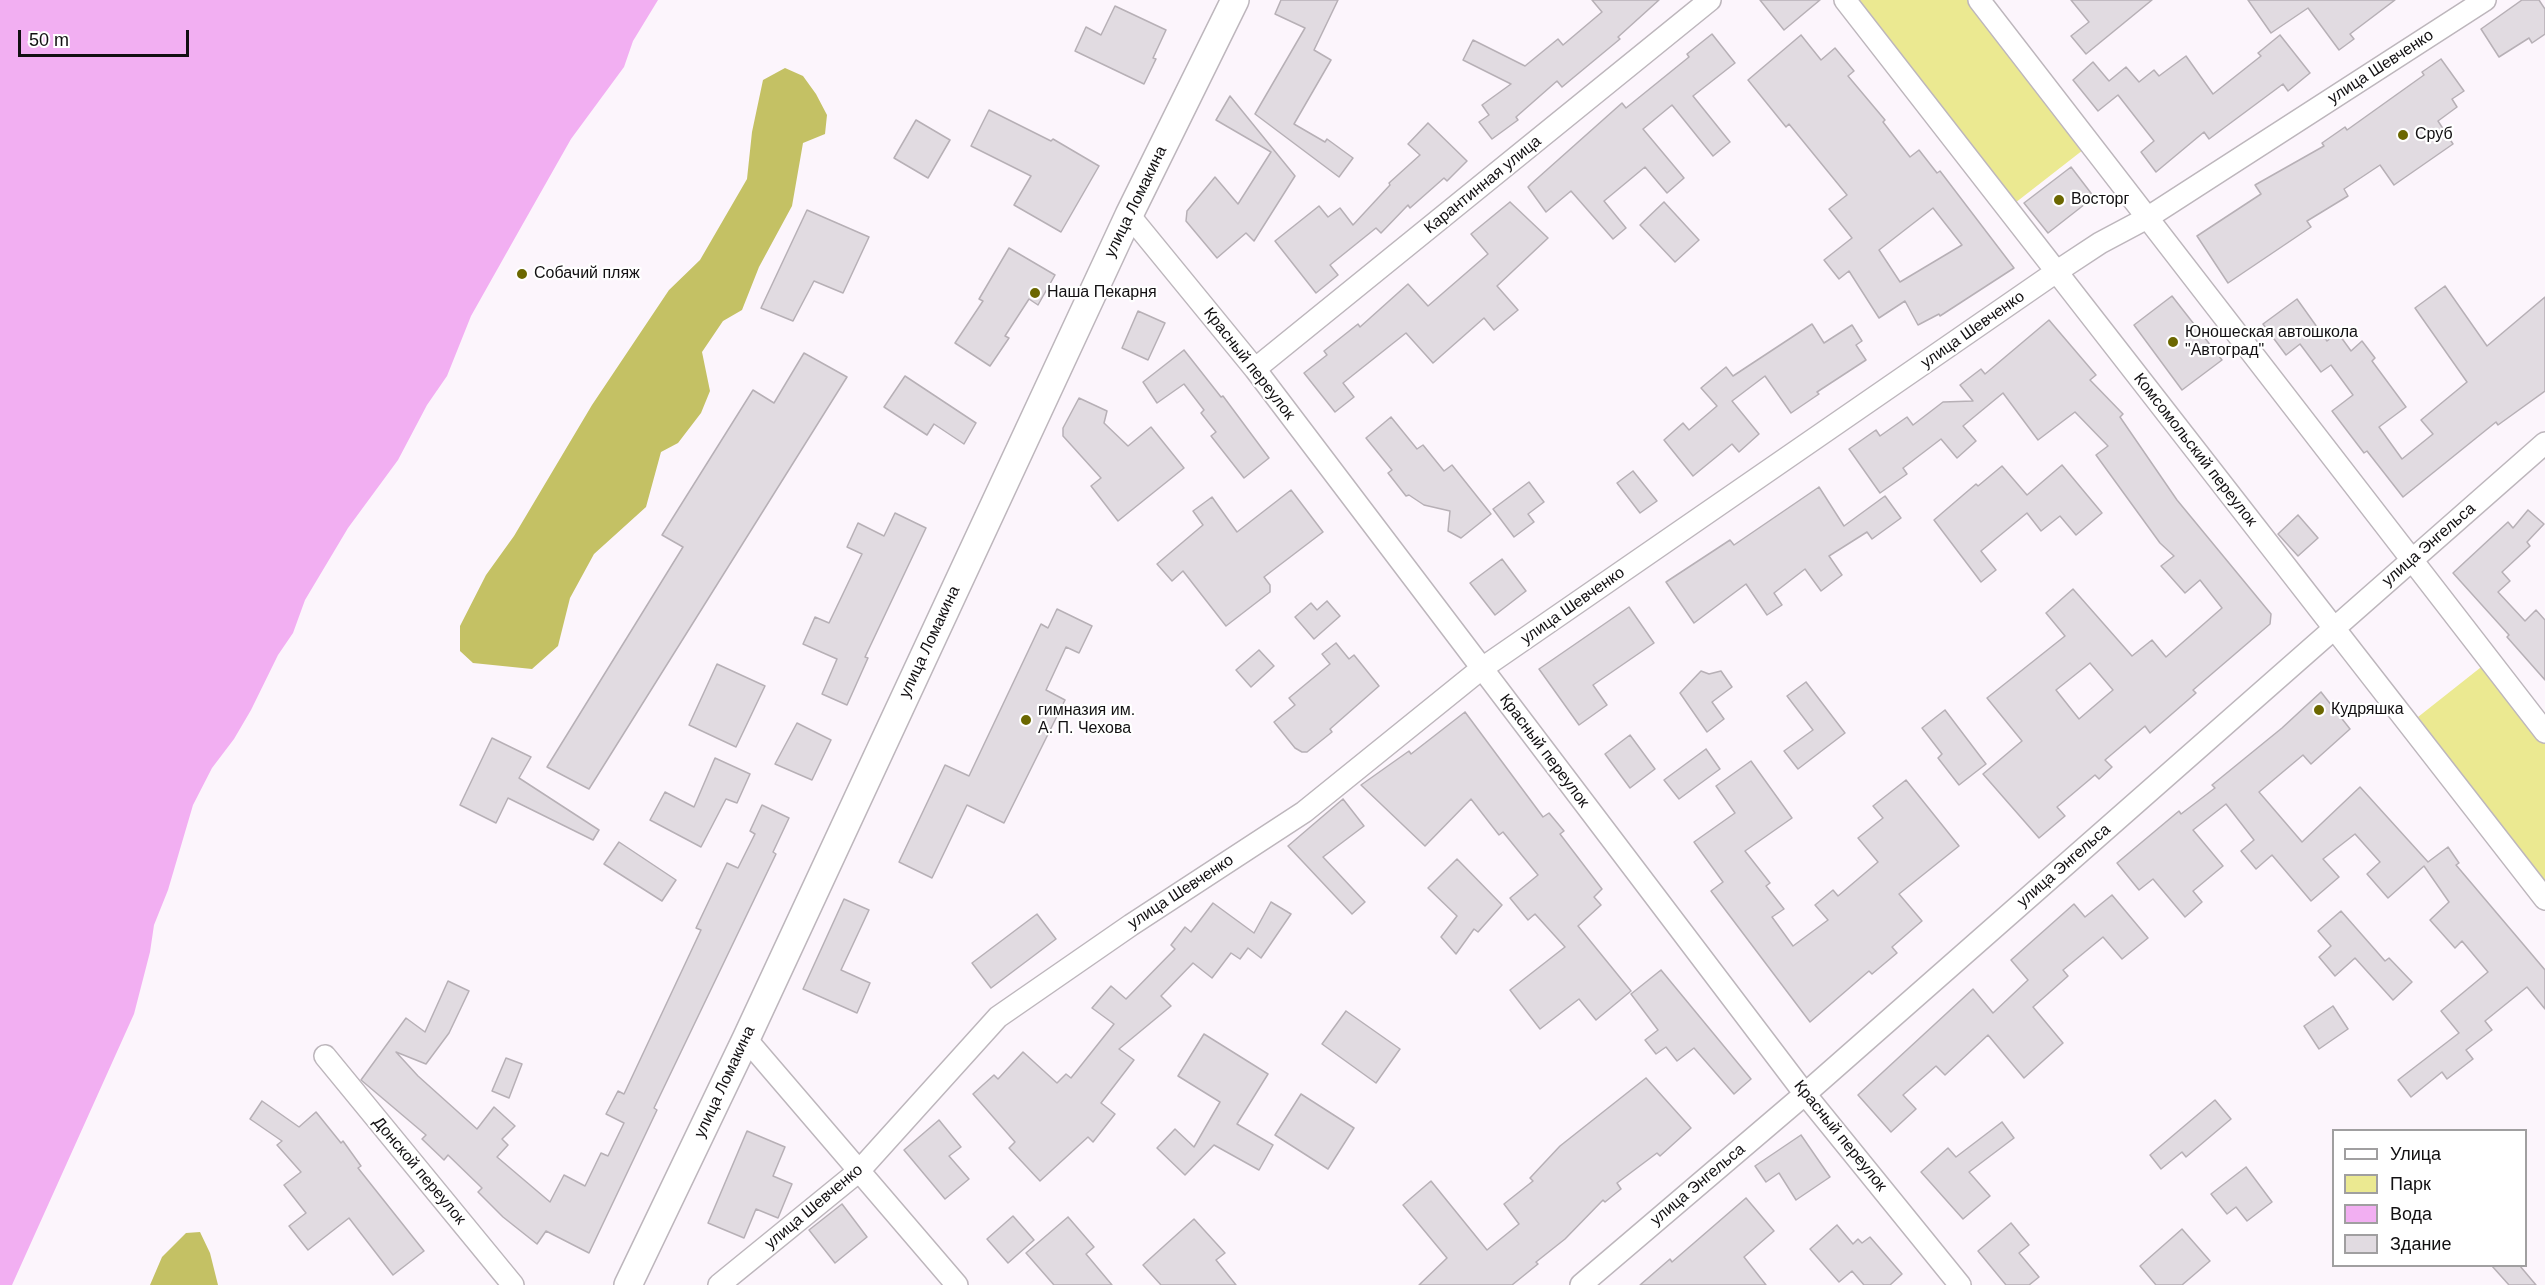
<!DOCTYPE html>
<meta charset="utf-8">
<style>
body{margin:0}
#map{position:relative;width:2545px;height:1285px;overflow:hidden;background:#fcf5fc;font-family:Helvetica,sans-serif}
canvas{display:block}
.legend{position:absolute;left:2332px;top:1129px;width:195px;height:138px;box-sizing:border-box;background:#fff;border:2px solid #a09fa0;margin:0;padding:8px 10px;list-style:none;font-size:18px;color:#121012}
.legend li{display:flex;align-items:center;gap:12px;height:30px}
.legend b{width:30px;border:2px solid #a09fa0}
.scale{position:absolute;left:18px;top:30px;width:171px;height:27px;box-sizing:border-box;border:3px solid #121012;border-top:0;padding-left:8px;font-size:18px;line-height:21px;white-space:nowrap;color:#121012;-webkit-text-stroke:4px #fff;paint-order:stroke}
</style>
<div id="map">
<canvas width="2545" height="1285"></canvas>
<ul class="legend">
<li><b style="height:8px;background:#fff"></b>Улица</li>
<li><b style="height:16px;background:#ebe991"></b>Парк</li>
<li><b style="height:16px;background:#f2aff2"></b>Вода</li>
<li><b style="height:16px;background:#e1dbe1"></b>Здание</li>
</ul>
<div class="scale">50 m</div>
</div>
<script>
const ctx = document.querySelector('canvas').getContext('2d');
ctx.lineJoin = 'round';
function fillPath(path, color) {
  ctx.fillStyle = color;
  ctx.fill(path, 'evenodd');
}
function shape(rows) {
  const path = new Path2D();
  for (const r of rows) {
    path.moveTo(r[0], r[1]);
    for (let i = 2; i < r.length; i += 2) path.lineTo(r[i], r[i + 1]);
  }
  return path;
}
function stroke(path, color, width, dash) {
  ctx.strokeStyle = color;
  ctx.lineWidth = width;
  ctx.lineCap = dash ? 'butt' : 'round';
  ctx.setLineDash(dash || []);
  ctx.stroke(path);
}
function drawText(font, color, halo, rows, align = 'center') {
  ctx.font = font + ' Helvetica,sans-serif';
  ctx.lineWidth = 4.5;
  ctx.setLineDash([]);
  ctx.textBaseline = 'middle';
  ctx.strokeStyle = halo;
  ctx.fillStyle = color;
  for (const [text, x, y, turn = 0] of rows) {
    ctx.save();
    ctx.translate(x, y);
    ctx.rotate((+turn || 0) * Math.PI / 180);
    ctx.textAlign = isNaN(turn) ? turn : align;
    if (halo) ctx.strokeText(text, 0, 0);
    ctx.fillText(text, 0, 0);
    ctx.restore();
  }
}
const green = shape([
 [1859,0,1968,0,2083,150,2015,203],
 [2485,664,2545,742,2545,883,2418,717]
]);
const forest = shape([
 [785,68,803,76,816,94,827,115,825,134,803,143,792,206,759,267,742,310,723,321,702,352,710,391,701,413,678,443,661,452,646,507,594,554,570,598,558,646,532,669,473,663,460,651,460,626,486,575,514,536,592,405,669,290,700,260,747,179,752,132,763,80],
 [200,1232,210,1253,218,1285,150,1285,162,1257,186,1233]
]);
const water = shape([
 [0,0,658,0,633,41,624,67,571,139,520,229,471,316,447,376,427,405,398,460,348,528,305,600,293,633,278,655,251,710,234,739,212,768,193,805,168,890,154,925,150,952,134,1014,12,1285,0,1285]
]);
const building = shape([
 [1281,0,1338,0,1314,50,1331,60,1294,124,1325,142,1327,139,1353,158,1339,177,1255,114,1305,28,1275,14,1281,0],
 [1592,0,1659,0,1618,37,1620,39,1562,87,1557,81,1516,117,1518,120,1492,139,1479,122,1489,115,1482,105,1511,84,1463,60,1473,40,1525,66,1558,39,1563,45,1602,12,1592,0],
 [1760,0,1820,0,1784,30,1760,0],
 [2071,0,2152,0,2086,54,2071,36,2089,22,2071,0],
 [2248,0,2395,0,2350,34,2354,39,2339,50,2308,8,2271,33,2248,0],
 [2522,0,2539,0,2545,9,2545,34,2532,43,2529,38,2499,57,2481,29,2522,0],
 [1115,6,1166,30,1153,58,1156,59,1144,84,1075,51,1086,27,1101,35,1115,6],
 [1712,34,1735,63,1693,96,1730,142,1713,156,1672,105,1643,129,1684,178,1667,193,1645,167,1604,201,1626,228,1613,239,1571,191,1546,212,1528,187,1531,184,1622,103,1626,108,1689,57,1687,54,1712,34],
 [1801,35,1821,60,1835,48,1854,71,1848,76,1885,120,1883,122,1910,157,1919,150,1937,173,1940,171,2014,268,1940,316,1939,314,1918,325,1905,301,1879,318,1849,271,1839,279,1824,260,1852,238,1829,209,1847,195,1789,124,1786,127,1748,80,1801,35],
 [1933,208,1962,245,1900,282,1879,250,1933,208],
 [2280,35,2310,73,2288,91,2283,84,2209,139,2204,132,2156,172,2141,152,2154,141,2118,95,2098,111,2073,80,2093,62,2109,81,2126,67,2139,82,2154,70,2159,76,2186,56,2213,94,2261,56,2258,53,2280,35],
 [2441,59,2464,91,2452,99,2457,107,2438,121,2453,144,2394,185,2380,165,2344,189,2348,196,2307,221,2311,227,2228,283,2197,236,2261,194,2255,185,2324,146,2322,143,2345,127,2347,130,2424,75,2422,72,2441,59],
 [1230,96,1295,176,1254,241,1246,233,1217,258,1186,221,1187,211,1215,177,1238,204,1271,152,1216,120,1230,96],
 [989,110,1051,141,1053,139,1099,166,1061,232,1014,205,1031,176,971,146,989,110],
 [916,120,950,140,928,178,894,158,916,120],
 [1428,123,1467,161,1447,181,1444,178,1410,208,1408,205,1381,233,1376,228,1330,265,1338,275,1316,293,1275,241,1319,206,1328,217,1340,208,1353,225,1390,185,1389,183,1420,155,1408,144,1428,123],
 [2071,167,2094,197,2048,233,2024,203,2071,167],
 [1510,202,1548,238,1497,286,1518,310,1494,330,1484,318,1433,363,1406,333,1343,383,1354,397,1335,412,1304,373,1327,355,1324,351,1358,324,1360,327,1408,284,1428,306,1488,254,1471,234,1510,202],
 [1664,202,1699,240,1675,262,1640,225,1664,202],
 [807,210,869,237,843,293,814,281,793,321,761,308,807,210],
 [1009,248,1055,275,1038,305,1029,299,1005,336,1009,338,990,366,955,343,983,301,979,299,1009,248],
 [2445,286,2487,346,2545,297,2545,391,2498,425,2496,422,2403,497,2367,451,2364,453,2332,411,2353,395,2331,365,2321,372,2300,344,2286,355,2263,324,2297,299,2327,341,2338,333,2351,351,2362,341,2375,358,2372,361,2406,407,2379,427,2402,459,2433,434,2421,420,2467,382,2415,308,2445,286],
 [2172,296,2222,360,2182,390,2134,325,2172,296],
 [1138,311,1165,323,1148,360,1122,348,1138,311],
 [2049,320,2096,375,2090,380,2123,414,2120,417,2177,500,2271,614,2270,624,2193,690,2196,693,2150,733,2145,726,2105,760,2112,767,2099,779,2095,775,2057,807,2065,816,2039,838,1983,774,2022,741,1987,698,2065,636,2046,613,2073,589,2132,656,2152,640,2166,657,2222,608,2200,580,2185,593,2161,566,2174,556,2160,543,2096,455,2108,446,2075,412,2038,440,2003,393,1963,426,1976,441,1957,458,1941,439,1903,468,1907,474,1880,493,1849,449,1876,430,1880,436,1907,417,1913,425,1943,402,1973,401,1960,385,1981,369,1985,374,2049,320],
 [2090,663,2113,690,2079,719,2056,690,2090,663],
 [1812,324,1824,343,1852,325,1862,341,1856,345,1866,360,1817,392,1819,394,1791,413,1765,376,1732,401,1759,434,1739,452,1732,444,1693,476,1664,440,1683,423,1689,430,1717,406,1701,388,1726,367,1733,376,1812,324],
 [1184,350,1221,397,1223,396,1269,458,1244,478,1211,436,1216,432,1201,413,1204,410,1184,384,1157,403,1143,382,1184,350],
 [804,353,847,377,589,789,547,767,683,547,662,535,753,390,774,403,804,353],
 [905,376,976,423,964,444,934,424,927,435,884,407,905,376],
 [1079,398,1107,411,1104,423,1128,446,1151,427,1184,468,1118,521,1091,486,1101,478,1063,436,1063,428,1079,398],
 [1391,417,1417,449,1423,445,1444,471,1452,465,1491,514,1461,538,1448,531,1450,511,1424,505,1409,495,1406,496,1388,473,1392,470,1366,438,1391,417],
 [2062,465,2102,513,2076,535,2060,516,2041,531,2027,513,1981,551,1996,570,1981,582,1934,520,1976,484,1978,486,2002,466,2027,495,2062,465],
 [1633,471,1657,501,1640,513,1617,483,1633,471],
 [1529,482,1544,502,1528,514,1534,522,1514,537,1493,509,1529,482],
 [1819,487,1844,526,1885,496,1901,518,1872,539,1867,532,1829,556,1842,575,1821,591,1805,569,1774,593,1782,605,1767,615,1746,584,1694,623,1666,582,1730,540,1734,545,1819,487],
 [1291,490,1323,532,1264,577,1270,585,1270,592,1226,626,1183,571,1172,581,1157,564,1203,525,1193,511,1212,497,1237,532,1291,490],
 [2528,510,2544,524,2527,542,2530,546,2502,572,2510,581,2498,592,2525,621,2536,610,2545,620,2545,680,2507,637,2509,635,2453,573,2508,522,2513,528,2528,510],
 [895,513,926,528,865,657,868,658,847,705,822,694,837,659,803,644,815,617,829,623,862,554,847,547,858,523,884,536,895,513],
 [2298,515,2318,538,2298,556,2278,534,2298,515],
 [1502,559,1526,591,1495,615,1470,583,1502,559],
 [1327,601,1340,616,1314,639,1295,617,1311,603,1317,610,1327,601],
 [1629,607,1654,643,1593,685,1607,705,1579,725,1539,669,1629,607],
 [1057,609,1092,626,1079,653,1066,647,1046,690,1065,700,1004,823,967,805,932,878,899,862,945,765,969,776,1041,624,1048,628,1057,609],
 [1336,643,1349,659,1354,655,1379,686,1330,729,1332,732,1307,752,1302,752,1295,748,1274,722,1295,705,1289,698,1330,664,1322,654,1336,643],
 [1259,650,1274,666,1251,687,1236,670,1259,650],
 [717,664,765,686,736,747,689,725,717,664],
 [1701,671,1709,674,1721,671,1732,687,1712,702,1724,719,1707,732,1680,693,1701,671],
 [1806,682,1845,733,1798,769,1784,751,1813,730,1787,696,1806,682],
 [2321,692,2350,729,2311,764,2303,755,2259,792,2302,842,2360,787,2428,862,2448,847,2459,863,2456,865,2545,970,2545,1009,2527,987,2485,1021,2492,1030,2466,1050,2473,1059,2447,1079,2442,1072,2411,1097,2398,1080,2459,1033,2441,1011,2488,972,2462,941,2455,948,2430,920,2449,902,2424,866,2388,898,2367,874,2380,862,2355,834,2323,859,2339,877,2311,901,2272,855,2256,869,2241,851,2254,840,2226,804,2193,830,2223,866,2193,891,2202,902,2185,917,2153,879,2139,890,2117,863,2179,811,2181,814,2215,788,2212,785,2282,728,2321,692],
 [1945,710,1986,764,1959,785,1938,758,1942,754,1922,728,1945,710],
 [1465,712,1543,817,1549,813,1564,831,1560,834,1602,889,1594,897,1601,905,1578,926,1631,991,1596,1020,1579,999,1540,1029,1510,990,1565,947,1535,914,1528,920,1510,898,1538,875,1503,832,1499,835,1471,799,1425,846,1361,785,1409,751,1411,754,1465,712],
 [797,723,831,740,812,780,775,764,797,723],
 [1630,735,1655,769,1630,788,1605,754,1630,735],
 [492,738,531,757,519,778,599,830,593,840,508,798,496,823,460,805,492,738],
 [1706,749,1720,769,1679,799,1664,780,1706,749],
 [715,758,750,774,737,803,726,799,701,847,650,820,665,792,694,807,715,758],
 [1751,761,1792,818,1745,851,1770,883,1766,886,1784,909,1772,917,1793,946,1828,920,1815,905,1833,890,1838,896,1878,862,1858,838,1883,818,1873,806,1906,780,1959,846,1899,894,1922,921,1892,947,1897,953,1872,974,1869,971,1810,1022,1711,891,1723,882,1694,842,1735,813,1716,786,1751,761],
 [1343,799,1364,826,1323,857,1365,902,1352,914,1288,846,1343,799],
 [762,805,789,818,773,852,776,854,654,1108,657,1110,589,1253,546,1231,537,1244,503,1217,478,1192,482,1188,448,1155,444,1160,422,1139,426,1135,361,1080,406,1018,425,1032,448,981,469,991,449,1033,426,1064,396,1052,418,1076,477,1129,494,1107,515,1126,502,1139,508,1145,497,1157,550,1202,564,1175,585,1186,601,1153,608,1156,624,1123,606,1114,618,1091,624,1094,701,930,696,928,727,863,738,868,755,834,750,831,762,805],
 [619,842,676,880,662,901,604,864,619,842],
 [1457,859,1502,905,1478,932,1474,929,1456,954,1441,937,1457,916,1428,888,1457,859],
 [2112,895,2148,938,2122,959,2103,937,2063,970,2068,976,2033,1007,2063,1043,2024,1078,1988,1035,1945,1075,1936,1066,1903,1095,1916,1109,1891,1132,1858,1095,1973,989,1993,1013,2028,980,2011,960,2074,904,2085,917,2112,895],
 [844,899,869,910,841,970,870,983,857,1013,803,989,844,899],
 [1271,902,1291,914,1261,958,1248,948,1240,959,1231,953,1212,978,1193,963,1161,996,1171,1006,1119,1049,1134,1060,1101,1103,1115,1114,1093,1142,1088,1137,1040,1181,1009,1148,1015,1142,973,1094,994,1075,998,1079,1023,1052,1057,1083,1066,1074,1071,1078,1114,1024,1092,1008,1111,986,1126,999,1175,949,1171,945,1185,927,1191,932,1213,903,1254,933,1271,902],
 [2341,911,2385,961,2389,958,2412,982,2393,1000,2355,958,2335,976,2319,957,2331,946,2318,931,2341,911],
 [1037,914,1056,939,991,988,972,963,1037,914],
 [1661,970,1751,1079,1734,1094,1694,1048,1677,1061,1666,1047,1656,1054,1645,1040,1658,1030,1631,994,1661,970],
 [2333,1006,2348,1029,2319,1049,2304,1026,2333,1006],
 [1346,1011,1400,1049,1376,1083,1322,1044,1346,1011],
 [1204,1034,1268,1074,1237,1124,1273,1145,1259,1170,1214,1145,1185,1175,1157,1148,1175,1129,1194,1147,1220,1102,1178,1076,1204,1034],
 [506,1058,522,1064,509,1098,492,1091,506,1058],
 [1646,1078,1691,1128,1660,1156,1657,1153,1617,1183,1621,1189,1605,1202,1603,1200,1565,1239,1536,1262,1538,1264,1512,1285,1419,1285,1447,1258,1403,1205,1431,1181,1487,1250,1519,1224,1504,1204,1533,1181,1530,1178,1560,1146,1646,1078],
 [1301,1094,1354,1128,1328,1169,1275,1135,1301,1094],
 [2215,1100,2231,1119,2186,1157,2182,1152,2161,1169,2150,1155,2215,1100],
 [262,1101,299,1127,316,1112,341,1143,343,1141,361,1166,358,1168,424,1251,393,1275,349,1218,308,1250,289,1226,306,1213,284,1185,301,1172,277,1145,282,1141,250,1119,262,1101],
 [939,1120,961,1147,949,1156,969,1179,945,1199,904,1150,939,1120],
 [2002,1122,2014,1138,1969,1172,1990,1196,1963,1219,1921,1172,1948,1148,1956,1157,2002,1122],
 [747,1131,785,1147,773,1176,792,1184,778,1218,756,1209,744,1238,708,1223,747,1131],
 [1801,1135,1830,1177,1796,1200,1779,1173,1766,1182,1755,1166,1801,1135],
 [2246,1167,2272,1202,2247,1221,2236,1207,2227,1214,2211,1194,2246,1167],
 [1746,1198,1774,1231,1744,1257,1766,1285,1640,1285,1670,1259,1672,1262,1746,1198],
 [842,1204,867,1237,835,1263,809,1230,842,1204],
 [1013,1216,1034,1240,1008,1263,987,1239,1013,1216],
 [1068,1217,1094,1247,1086,1254,1112,1285,1054,1285,1026,1253,1068,1217],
 [1194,1219,1225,1253,1216,1260,1236,1285,1161,1285,1143,1265,1194,1219],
 [2011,1223,2029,1245,2019,1253,2039,1277,2029,1285,2006,1285,1978,1251,2011,1223],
 [1837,1225,1853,1244,1858,1239,1862,1243,1870,1237,1902,1274,1890,1285,1864,1285,1852,1271,1839,1282,1810,1249,1837,1225],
 [2182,1229,2210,1261,2182,1285,2156,1285,2140,1266,2182,1229],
 [2492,1266,2520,1266,2536,1285,2509,1285,2492,1266]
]);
const minor = shape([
 [1845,0,2545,899],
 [1979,0,2545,732],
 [1129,215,1255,369,1805,1094,1960,1285],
 [1255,369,1710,0],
 [746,1039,957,1285],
 [325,1056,513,1285],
 [719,1285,859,1171,998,1017,1131,925,1304,812,1481,669,2056,272,2100,243,2147,218,2485,0],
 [1581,1285,1805,1094,2545,443]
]);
const tertiary = shape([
 [628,1285,746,1039,1129,215,1235,0]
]);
const markers = [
 [2403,135,6,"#6b6700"],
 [2059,200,6,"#6b6700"],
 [522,274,6,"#6b6700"],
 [1035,293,6,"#6b6700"],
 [2173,342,6,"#6b6700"],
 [2319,710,6,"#6b6700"],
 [1026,720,6,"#6b6700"]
];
const streetNames = [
 ["улица Шевченко",2381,67,-33],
 ["Карантинная улица",1483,185,-39],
 ["улица Ломакина",1136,202,-64],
 ["улица Шевченко",1973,330,-35],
 ["Красный переулок",1249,364,52],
 ["Комсомольский переулок",2195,450,52],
 ["улица Энгельса",2429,545,-41],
 ["улица Шевченко",1573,606,-35],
 ["улица Ломакина",930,642,-65],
 ["Красный переулок",1544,751,53],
 ["улица Энгельса",2064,866,-41],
 ["улица Шевченко",1181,892,-33],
 ["улица Ломакина",725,1082,-65],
 ["Красный переулок",1840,1136,51],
 ["Донской переулок",419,1171,50],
 ["улица Энгельса",1698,1185,-40],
 ["улица Шевченко",814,1207,-40]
];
const poiNames = [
 ["Сруб",2415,135],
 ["Восторг",2071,200],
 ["Собачий пляж",534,274],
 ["Наша Пекарня",1047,293],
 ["Юношеская автошкола",2185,333],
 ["\"Автоград\"",2185,351],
 ["Кудряшка",2331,710],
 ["гимназия им.",1038,711],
 ["А. П. Чехова",1038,729]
];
fillPath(green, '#ebe991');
fillPath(forest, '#c4c164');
fillPath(water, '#f2aff2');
fillPath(building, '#e1dbe1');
stroke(building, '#b7b0b6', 1.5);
stroke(minor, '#bdb6bc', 24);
stroke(tertiary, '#bdb6bc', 30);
stroke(minor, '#fff', 21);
stroke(tertiary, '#fff', 27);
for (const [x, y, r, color] of markers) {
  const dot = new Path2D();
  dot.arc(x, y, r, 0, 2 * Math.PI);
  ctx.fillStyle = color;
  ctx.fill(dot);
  stroke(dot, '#fff', 2);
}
drawText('16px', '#121012', '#fff', streetNames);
drawText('16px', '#121012', '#fff', poiNames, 'left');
</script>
